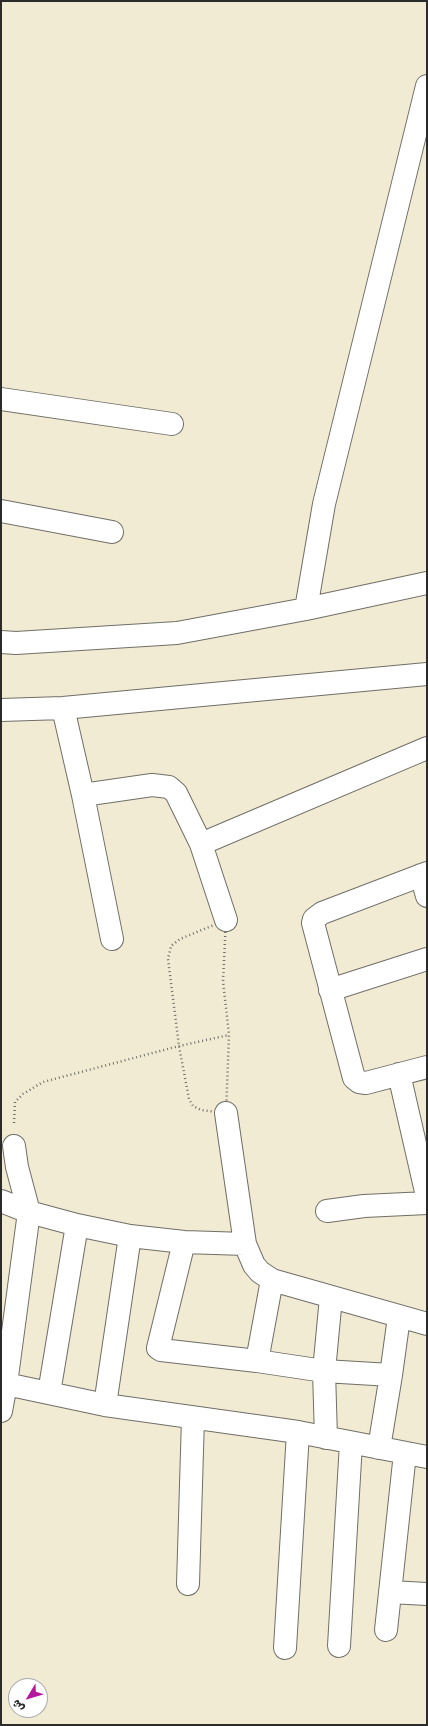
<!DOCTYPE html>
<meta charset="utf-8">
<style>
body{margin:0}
#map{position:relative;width:428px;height:1726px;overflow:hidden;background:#f1ebd4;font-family:"Gochi Hand","Playpen Sans Arabic",sans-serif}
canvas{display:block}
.frame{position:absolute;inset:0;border:2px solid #2b2b2b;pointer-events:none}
.north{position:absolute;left:8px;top:1678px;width:40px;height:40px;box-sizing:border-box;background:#fff;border:1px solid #aaa;border-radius:50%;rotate:232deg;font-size:11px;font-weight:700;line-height:16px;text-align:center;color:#2b2b2b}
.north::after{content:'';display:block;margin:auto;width:14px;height:18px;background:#b5179e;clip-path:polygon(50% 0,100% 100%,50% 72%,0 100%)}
</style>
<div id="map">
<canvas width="428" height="1726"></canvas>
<div class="frame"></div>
<div class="north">ش</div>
</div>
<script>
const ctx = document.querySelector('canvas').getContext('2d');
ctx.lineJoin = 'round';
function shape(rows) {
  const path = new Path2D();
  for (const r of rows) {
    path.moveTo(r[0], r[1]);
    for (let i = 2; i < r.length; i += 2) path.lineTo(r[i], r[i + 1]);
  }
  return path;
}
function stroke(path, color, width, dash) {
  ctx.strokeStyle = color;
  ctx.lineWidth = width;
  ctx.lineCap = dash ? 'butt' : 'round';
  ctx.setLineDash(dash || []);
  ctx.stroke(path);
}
const path = shape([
 [226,920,223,981,229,1035,226,1113,201,1110,193,1106,189,1099,179,1046,168,959,171,946,180,939,226,920],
 [14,1123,15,1102,23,1094,43,1082,179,1046,229,1035]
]);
const street = shape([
 [1,399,172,424],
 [1,511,112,532],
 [306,609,324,504,427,86],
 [1,642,16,643,177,633,306,609,427,583],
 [63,708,83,795,112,939],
 [1,710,63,708,427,674],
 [83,795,152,785,169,787,176,793,201,844,226,920],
 [201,844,427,748],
 [427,873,322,913,314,919,313,923,354,1078,359,1082,366,1083,427,1067],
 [421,875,427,896],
 [330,990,427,959],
 [399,1074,427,1196],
 [226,1113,245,1244,254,1265,260,1272,272,1280,427,1324],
 [1,1201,29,1212,77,1225,130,1236,184,1242,245,1244],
 [327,1211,364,1206,427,1203],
 [184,1242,158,1348,161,1350,257,1361],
 [272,1280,257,1361,324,1371,391,1375,379,1448],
 [391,1375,399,1317],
 [6,1384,105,1405,298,1432,427,1457],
 [49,1393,77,1225],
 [105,1405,130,1236],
 [1,1411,6,1384,29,1212,17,1167,14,1146],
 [326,1438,324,1371,331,1297],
 [188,1584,193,1418],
 [390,1592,427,1594],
 [386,1630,405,1453],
 [339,1646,351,1443],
 [285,1648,298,1432]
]);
stroke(street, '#706e66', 24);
stroke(path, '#706e66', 2.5, [1, 3]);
stroke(street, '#fff', 22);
</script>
